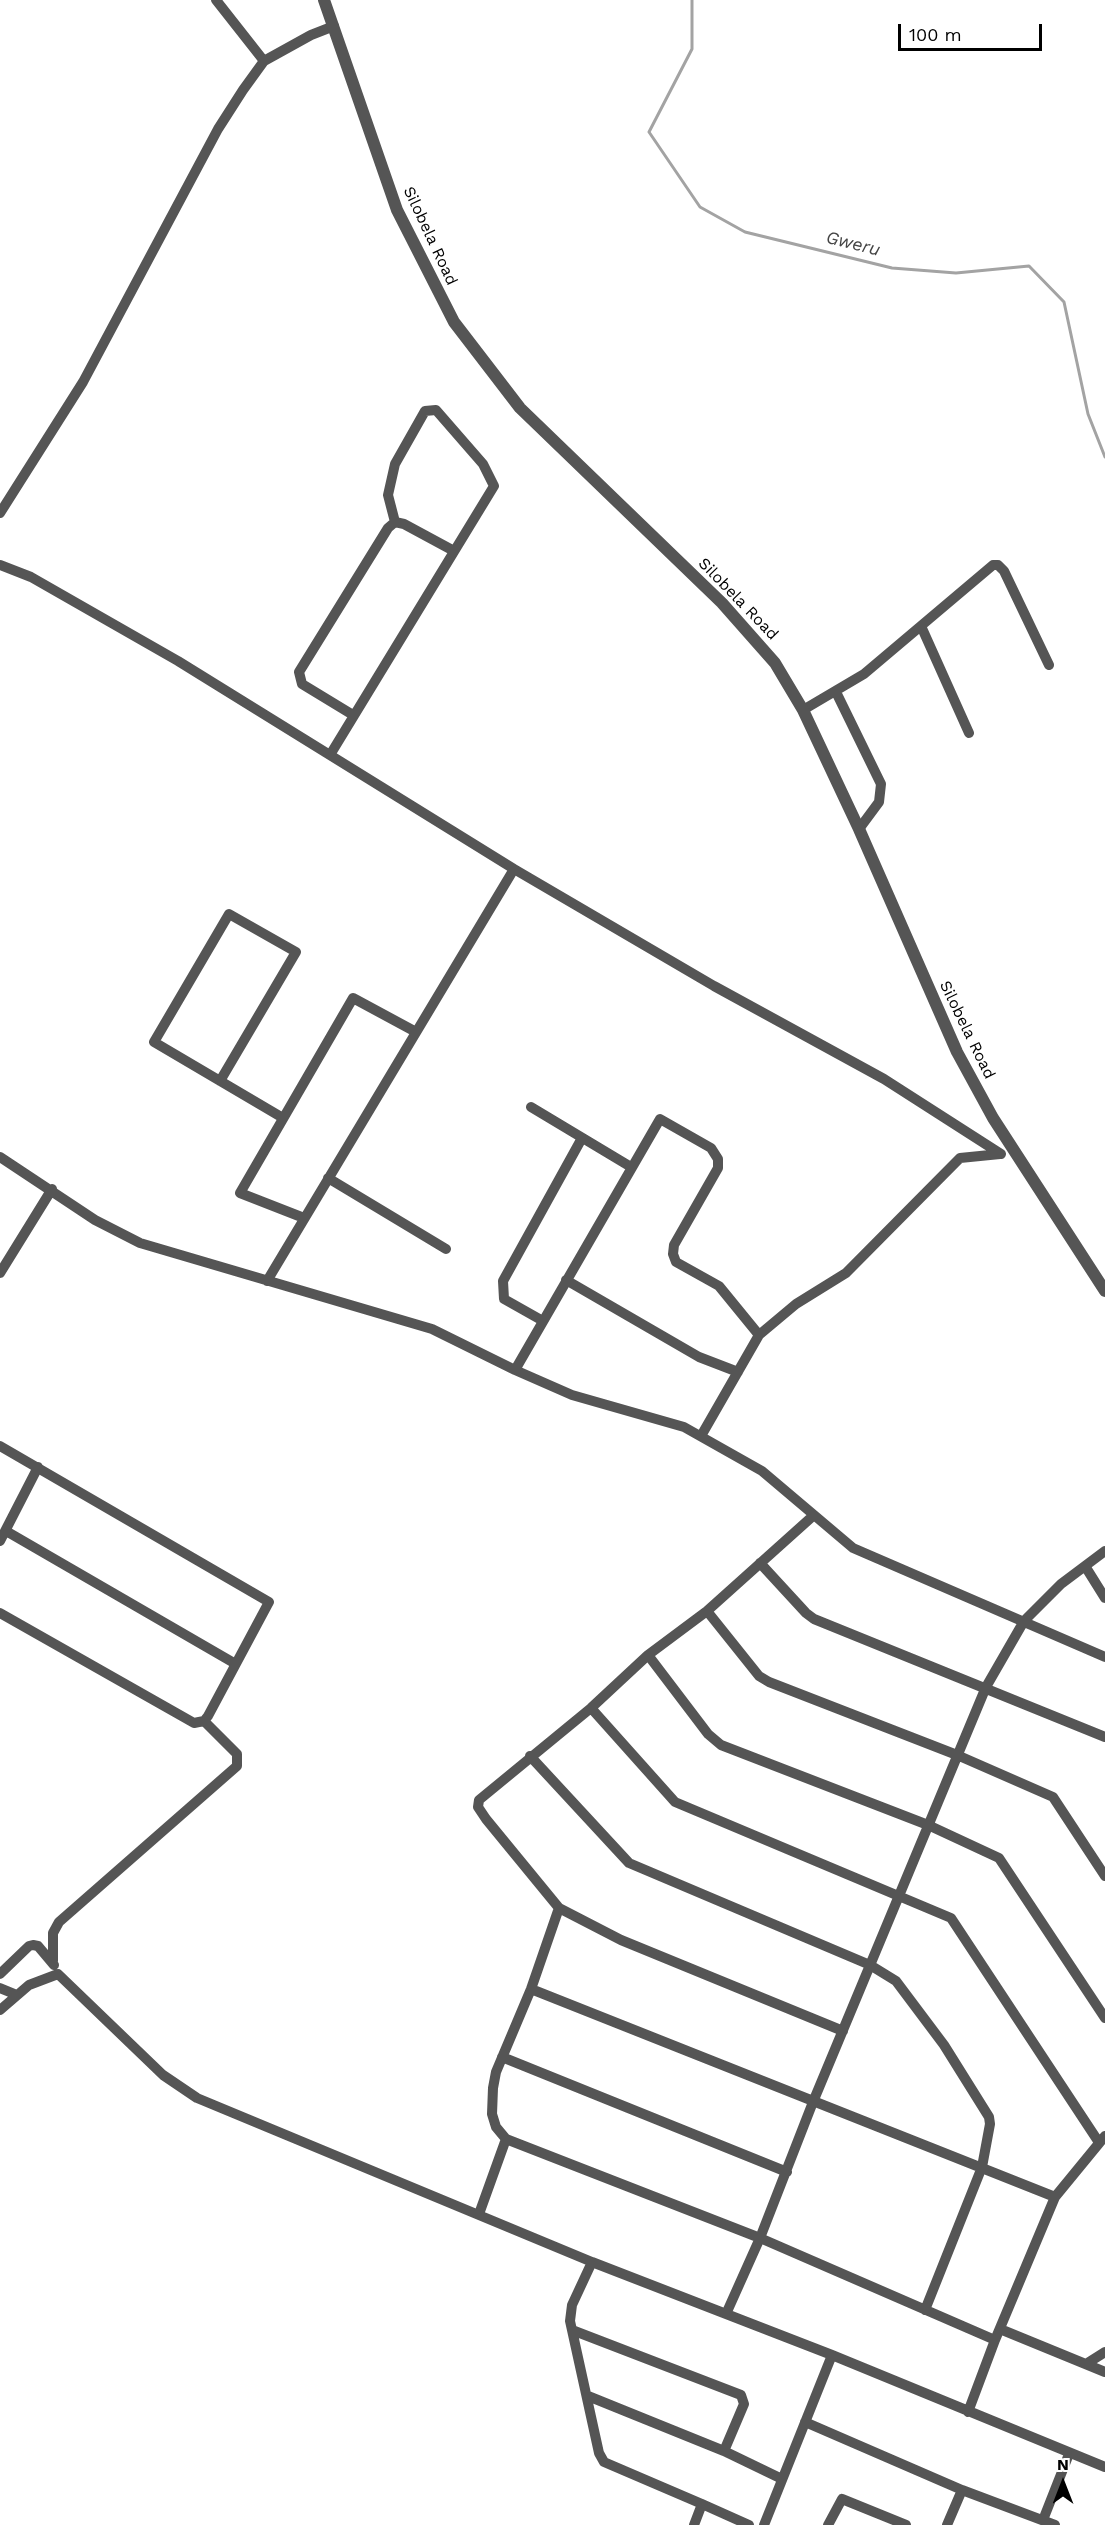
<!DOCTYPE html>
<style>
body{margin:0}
#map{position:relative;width:1105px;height:2525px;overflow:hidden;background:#fff;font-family:"Work Sans",sans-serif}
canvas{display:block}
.north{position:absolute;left:1033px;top:2453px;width:60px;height:60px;-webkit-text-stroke:4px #fff;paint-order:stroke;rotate:0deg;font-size:16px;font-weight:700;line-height:24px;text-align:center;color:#000}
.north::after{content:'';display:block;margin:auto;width:21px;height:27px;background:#000;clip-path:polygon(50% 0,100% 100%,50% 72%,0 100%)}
.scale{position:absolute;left:898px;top:24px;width:144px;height:27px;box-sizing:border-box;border:3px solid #000;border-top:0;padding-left:8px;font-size:18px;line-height:21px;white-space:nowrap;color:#000;-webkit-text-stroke:4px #fff;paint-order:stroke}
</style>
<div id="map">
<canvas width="1105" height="2525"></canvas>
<div class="north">N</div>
<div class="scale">100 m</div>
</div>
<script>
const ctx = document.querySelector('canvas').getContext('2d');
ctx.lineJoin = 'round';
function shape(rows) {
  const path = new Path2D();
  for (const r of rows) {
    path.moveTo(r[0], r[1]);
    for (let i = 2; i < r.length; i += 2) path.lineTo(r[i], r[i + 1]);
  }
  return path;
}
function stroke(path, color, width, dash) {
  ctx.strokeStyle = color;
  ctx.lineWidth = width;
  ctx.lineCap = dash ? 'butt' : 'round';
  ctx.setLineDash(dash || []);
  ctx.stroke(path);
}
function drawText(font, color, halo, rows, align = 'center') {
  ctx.font = font + ' "Work Sans",sans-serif';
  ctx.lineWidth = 4.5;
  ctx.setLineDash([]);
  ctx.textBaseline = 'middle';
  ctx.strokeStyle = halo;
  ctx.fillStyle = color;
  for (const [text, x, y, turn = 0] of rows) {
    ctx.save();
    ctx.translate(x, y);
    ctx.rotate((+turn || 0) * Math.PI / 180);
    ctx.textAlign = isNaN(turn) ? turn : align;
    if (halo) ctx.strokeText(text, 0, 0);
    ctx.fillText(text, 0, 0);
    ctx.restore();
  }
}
const stream = shape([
 [692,0,692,49,649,132,700,207,745,232,892,268,956,273,1029,266,1064,302,1088,414,1105,457]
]);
const minor = shape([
 [216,0,264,61],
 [0,513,83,382,218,129,243,90,264,61,311,35,334,26],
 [0,565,31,577,178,661,514,869,714,986,884,1079,1001,1154],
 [921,626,969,733],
 [836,692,881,784,879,802,859,829],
 [803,710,864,674,993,565,998,565,1004,571,1049,665],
 [353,715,302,684,299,672,388,528,395,522,404,524,454,551],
 [330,755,494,486,483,464,436,410,425,411,395,464,388,495,395,522],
 [220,1081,296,952,229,914,154,1042,283,1118],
 [531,1107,631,1167],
 [0,1157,95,1220,140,1243,432,1329,515,1370,572,1395,684,1427,762,1471,814,1515],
 [328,1178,446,1249],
 [304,1218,240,1193,353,998,416,1032],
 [0,1273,52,1189],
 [566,1280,699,1357,738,1372],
 [267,1281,514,869],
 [543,1321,504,1299,503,1281,582,1138],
 [515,1370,660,1119,711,1148,718,1159,718,1168,674,1245,673,1254,676,1262,719,1286,759,1335],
 [701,1436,759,1335,796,1304,846,1273,960,1158,1000,1154],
 [0,1446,269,1602,208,1716,204,1721,194,1723,0,1613],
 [6,1531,234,1663],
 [0,1541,38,1467],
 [760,1563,806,1613,814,1619,1105,1737],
 [1085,1566,1105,1598],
 [707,1611,759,1676,769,1682,957,1755,1053,1797,1105,1876],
 [648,1655,708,1734,721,1745,928,1825,999,1858,1105,2018],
 [591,1708,675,1802,951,1918,1098,2141],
 [530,1756,629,1863,870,1965,896,1981,944,2045,989,2117,990,2124,982,2167,925,2310],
 [53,1961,53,1933,59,1922,237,1766,237,1754,204,1721],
 [0,1974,29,1946,33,1945,38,1946,54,1965],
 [0,1988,17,1995],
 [531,1989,1055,2197],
 [0,2010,29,1985,58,1974,163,2075,197,2098,592,2262,832,2355,1105,2467],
 [843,2031,621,1940,559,1908,486,1819,478,1807,479,1800,591,1708,648,1655,707,1611,814,1515,853,1548,1105,1657],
 [502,2057,787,2172],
 [506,2139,760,2238,995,2340,968,2412],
 [479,2214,506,2139,496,2127,492,2114,493,2088,496,2072,531,1989,559,1908],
 [592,2262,572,2305,570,2321,599,2453,604,2462,702,2504],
 [726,2314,760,2238,813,2102,986,1687,1024,1621,1061,1584,1105,1551],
 [1000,2329,1105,2372],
 [572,2330,741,2395,744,2404,724,2451],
 [995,2340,1055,2197,1105,2136],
 [1086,2364,1105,2352],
 [588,2396,724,2451,782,2479],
 [805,2422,962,2490,1055,2525],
 [1043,2520,1069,2454],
 [694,2525,702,2504,749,2525],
 [764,2525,832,2355],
 [828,2525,842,2499,906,2525],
 [947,2525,962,2490]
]);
const tertiary = shape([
 [324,0,397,210,454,322,520,408,722,603,775,663,803,710,859,829,957,1052,993,1118,1105,1291]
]);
const streetNames = [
 ["Silobela Road",430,236,65],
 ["Silobela Road",738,599,46],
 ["Silobela Road",967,1030,64]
];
const waterNames = [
 ["Gweru",853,244,14]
];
stroke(stream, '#a3a3a3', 3);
stroke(minor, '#555', 10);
stroke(tertiary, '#555', 12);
drawText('16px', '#000', '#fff', streetNames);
drawText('italic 18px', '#444', '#fff', waterNames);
</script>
